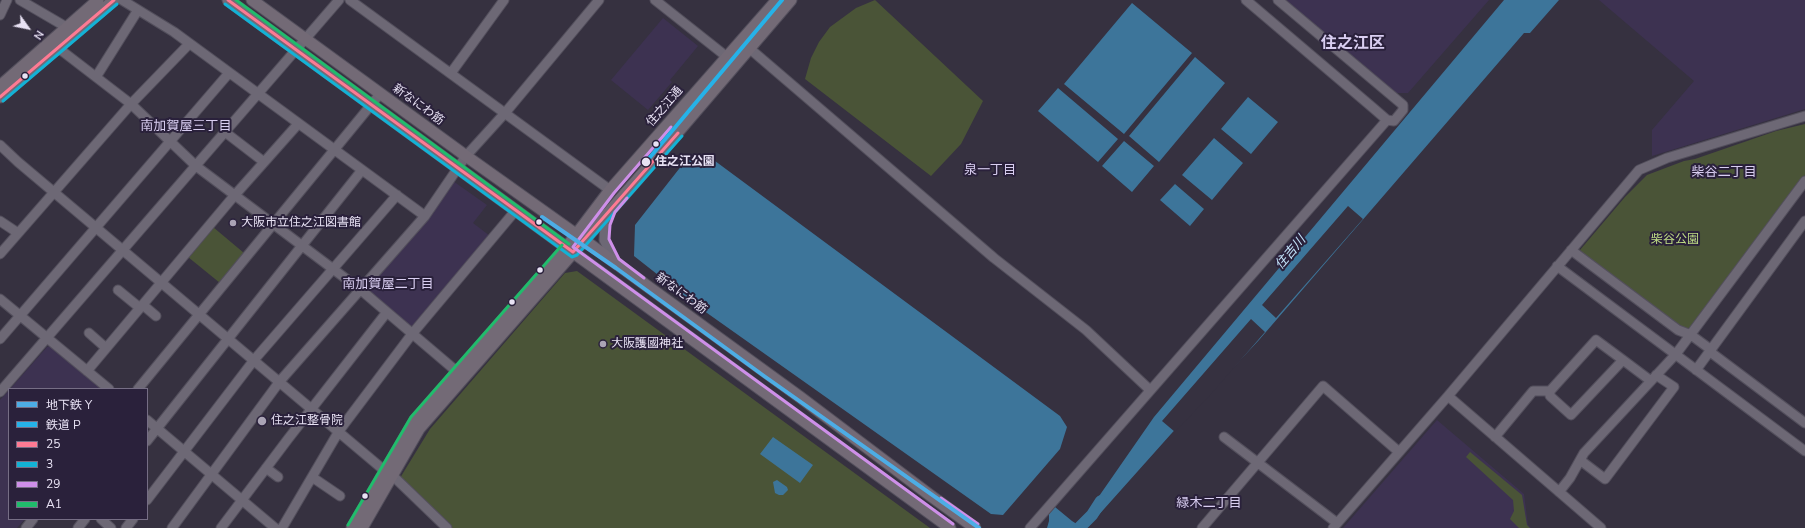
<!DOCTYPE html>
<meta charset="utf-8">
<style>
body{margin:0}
#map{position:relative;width:1805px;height:528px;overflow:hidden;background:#363140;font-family:"Nunito Sans","Noto Sans JP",sans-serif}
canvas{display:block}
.legend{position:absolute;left:8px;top:388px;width:140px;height:132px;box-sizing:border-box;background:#2a213b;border:1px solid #766e85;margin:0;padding:5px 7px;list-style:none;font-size:12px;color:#e8e2f4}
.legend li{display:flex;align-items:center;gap:8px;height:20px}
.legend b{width:20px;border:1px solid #766e85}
.north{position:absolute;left:8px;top:8px;width:40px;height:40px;-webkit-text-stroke:3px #2a213b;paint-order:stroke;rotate:123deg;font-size:11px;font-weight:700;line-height:16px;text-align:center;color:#e8e2f4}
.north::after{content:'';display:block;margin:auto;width:14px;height:18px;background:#e8e2f4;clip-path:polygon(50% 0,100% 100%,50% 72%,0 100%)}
</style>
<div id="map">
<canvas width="1805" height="528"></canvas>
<ul class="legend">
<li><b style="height:5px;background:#4dade5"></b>地下鉄 Y</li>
<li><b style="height:5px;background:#26b2e8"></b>鉄道 P</li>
<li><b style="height:5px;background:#fe7a93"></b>25</li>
<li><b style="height:5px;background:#13b2d5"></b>3</li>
<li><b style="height:5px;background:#ce8fe9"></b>29</li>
<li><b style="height:5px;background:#20bc6c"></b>A1</li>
</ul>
<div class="north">N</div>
</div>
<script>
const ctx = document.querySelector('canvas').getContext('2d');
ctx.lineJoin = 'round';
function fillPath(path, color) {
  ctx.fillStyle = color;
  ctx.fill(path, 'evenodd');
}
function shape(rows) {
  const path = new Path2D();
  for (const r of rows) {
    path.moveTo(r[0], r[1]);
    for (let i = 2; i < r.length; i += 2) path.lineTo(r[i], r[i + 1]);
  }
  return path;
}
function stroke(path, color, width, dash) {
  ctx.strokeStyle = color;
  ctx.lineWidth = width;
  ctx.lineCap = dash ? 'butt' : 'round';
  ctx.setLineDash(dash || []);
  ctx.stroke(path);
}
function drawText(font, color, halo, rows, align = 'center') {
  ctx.font = font + ' "Nunito Sans","Noto Sans JP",sans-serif';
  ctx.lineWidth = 4;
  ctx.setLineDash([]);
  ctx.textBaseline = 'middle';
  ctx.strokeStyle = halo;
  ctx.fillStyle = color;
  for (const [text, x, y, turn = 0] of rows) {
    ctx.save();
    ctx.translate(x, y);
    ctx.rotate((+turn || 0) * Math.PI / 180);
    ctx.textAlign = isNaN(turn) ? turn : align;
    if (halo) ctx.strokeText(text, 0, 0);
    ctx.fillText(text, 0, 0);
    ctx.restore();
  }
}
const built = shape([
 [1284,0,1489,0,1408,93,1395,93],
 [1599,0,1805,0,1805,109,1652,156,1652,130,1694,81],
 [663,18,698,46,670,80,672,82,648,110,611,80],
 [453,181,487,205,473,223,490,236,412,326,408,326,367,292,367,289],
 [50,346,103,389,10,389,47,347],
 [9,390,9,519,25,519,17,528,0,528,0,400],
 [1437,420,1524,494,1528,525,1531,528,1343,528]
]);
const green = shape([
 [875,0,983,101,961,144,931,176,805,79,811,58,819,42,830,27,856,8],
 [1805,124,1805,175,1693,328,1683,329,1584,255,1580,250,1625,197,1647,175,1684,161,1695,159,1776,131],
 [213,227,244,253,220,283,188,257],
 [577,271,930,528,451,528,400,478,430,429,565,273],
 [1470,452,1522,495,1527,525,1530,528,1519,528,1510,519,1514,511,1513,500,1466,457]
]);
const water = shape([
 [1504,0,1559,0,1530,33,1524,33,1259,340,1171,434,1096,518,1088,512,1154,417],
 [1132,3,1192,53,1124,134,1064,84],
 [1195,57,1225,83,1159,162,1129,136],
 [1058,88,1118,139,1098,162,1038,111],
 [1248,97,1278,122,1251,154,1221,129],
 [1214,138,1243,163,1212,200,1182,175],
 [1124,141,1154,166,1132,192,1102,166],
 [711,158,1060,416,1067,427,1060,449,1003,515,991,514,700,308,634,256,635,225,686,160],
 [1175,184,1204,209,1190,226,1160,200],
 [773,437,813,465,800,483,760,454],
 [777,480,787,487,788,490,783,495,779,495,775,493,773,482],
 [1055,507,1072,521,1083,528,1047,528,1049,521,1049,514]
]);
const pier = shape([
 [1348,206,1363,219,1276,318,1262,305],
 [1251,319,1265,332,1212,393,1175,432,1162,421]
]);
const river = shape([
 [1079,528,1092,515,1101,501]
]);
const minor = shape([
 [20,0,73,31],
 [122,0,174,32,425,216],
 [350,0,610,190],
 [655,0,727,57],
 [1246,0,1372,107,1387,120,1394,121,1403,110,1403,105,1278,0],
 [0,15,7,0],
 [53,44,131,104,196,166,361,290,462,376],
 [749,48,994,258,1086,330,1150,390],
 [451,73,504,0],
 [96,77,138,10],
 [225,132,264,162],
 [0,145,18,162,385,471],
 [609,214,605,224,604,240,615,262],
 [0,221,18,233],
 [1571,250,1678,330,1691,335,1710,349,1713,354,1805,423],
 [0,254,131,104,189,44],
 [1557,266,1805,451],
 [118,290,140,308],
 [0,299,109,389],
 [143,305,156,316],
 [89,333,106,348],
 [0,339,229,73],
 [1623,360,1571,415,1550,396,1550,391,1596,340,1623,360,1651,381],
 [1696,370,1805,221],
 [87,371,234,196,298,124],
 [138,389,380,94],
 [0,392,339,0],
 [1448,396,1601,528],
 [147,420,275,528],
 [1224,437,1337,523],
 [1495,437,1533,391,1550,391],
 [147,441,362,170],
 [1580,460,1605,479,1674,387,1656,375],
 [266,468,278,477],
 [392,475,447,528],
 [312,477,340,496],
 [1559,492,1570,478,1584,453,1676,354,1805,181],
 [147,500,254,360,397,195],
 [101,519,111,528],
 [26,528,33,519],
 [78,528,85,519],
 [126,528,133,519],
 [172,528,280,381,425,216,466,156,505,113,599,0],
 [221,528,288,439,387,312],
 [282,528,339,431,412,334,516,210],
 [1030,528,1387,120],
 [1202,528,1323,386,1399,452],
 [1333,528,1448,396,1639,170,1667,158,1805,116]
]);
const major = shape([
 [228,0,950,528],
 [252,0,466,156,584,240,800,397,931,496,975,528],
 [0,86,98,0],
 [0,97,114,0],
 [352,528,415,420,566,248,610,190,777,0],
 [362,528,419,429,643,173,791,0]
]);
const tram = shape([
 [594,211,639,155],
 [600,215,646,162]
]);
const bus1 = shape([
 [228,0,573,252,678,133],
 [0,97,114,0]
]);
const bus2 = shape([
 [225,4,572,257,577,255,682,136],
 [3,101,117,4]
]);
const bus3 = shape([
 [671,127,614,193,573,247,953,524],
 [627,198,615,212,610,225,609,239,619,259,644,278],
 [941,498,978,524]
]);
const bus4 = shape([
 [236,0,569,244],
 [348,525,411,417,562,245]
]);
const rail1 = shape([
 [646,162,782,0]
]);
const metro1 = shape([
 [542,217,616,268,764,376,979,528]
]);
const markers = [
 [25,76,3.5,"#e8e2f4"],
 [656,144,3.5,"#e8e2f4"],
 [646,162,5,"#e8e2f4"],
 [539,222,3.5,"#e8e2f4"],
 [233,223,4,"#aaa4b5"],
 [540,270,3.5,"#e8e2f4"],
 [512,302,3.5,"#e8e2f4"],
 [603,344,4,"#aaa4b5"],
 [262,421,5,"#aaa4b5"],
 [365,496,3.5,"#e8e2f4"]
];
const streetNames = [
 ["新なにわ筋",418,105,36],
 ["住之江通",665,107,-49],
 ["新なにわ筋",681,294,36]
];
const stopNames = [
 ["住之江公園",655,162]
];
const poiNames = [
 ["大阪市立住之江図書館",241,223],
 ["大阪護國神社",611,344],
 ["住之江整骨院",271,421]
];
const parkNames = [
 ["柴谷公園",1675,240]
];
const neighbourhoodNames = [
 ["南加賀屋三丁目",186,127],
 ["泉一丁目",990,171],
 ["柴谷二丁目",1724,173],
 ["南加賀屋二丁目",388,285],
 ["緑木二丁目",1209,504]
];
const waterNames = [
 ["住吉川",1291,253,-50]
];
const districtNames = [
 ["住之江区",1353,44]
];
fillPath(built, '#3d3251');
fillPath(green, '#4a5437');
fillPath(water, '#3d759a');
fillPath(pier, '#363140');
stroke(river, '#3d759a', 12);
stroke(minor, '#534f5c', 11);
stroke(major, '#534f5c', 13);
stroke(minor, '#6d6875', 9);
stroke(major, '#736a76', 11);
stroke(tram, '#706c77', 1);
stroke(bus1, '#fe7a93', 3);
stroke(bus2, '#13b2d5', 3);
stroke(bus3, '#ce8fe9', 3);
stroke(bus4, '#20bc6c', 3);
stroke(rail1, '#26b2e8', 4);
stroke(metro1, '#4dade5', 4);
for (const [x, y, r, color] of markers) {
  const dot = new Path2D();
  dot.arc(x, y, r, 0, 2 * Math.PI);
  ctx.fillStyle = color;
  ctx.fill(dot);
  stroke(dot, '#2a213b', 1.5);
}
drawText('12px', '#e8e2f4', '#2a213b', streetNames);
drawText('bold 12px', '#e8e2f4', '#2a213b', stopNames, 'left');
drawText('12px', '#e8e2f4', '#2a213b', poiNames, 'left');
drawText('12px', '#c0de85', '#2a213b', parkNames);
drawText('13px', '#d9cef1', '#2a213b', neighbourhoodNames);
drawText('italic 13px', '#c5e6fd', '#2a213b', waterNames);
drawText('bold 16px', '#d9cef1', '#2a213b', districtNames);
</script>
